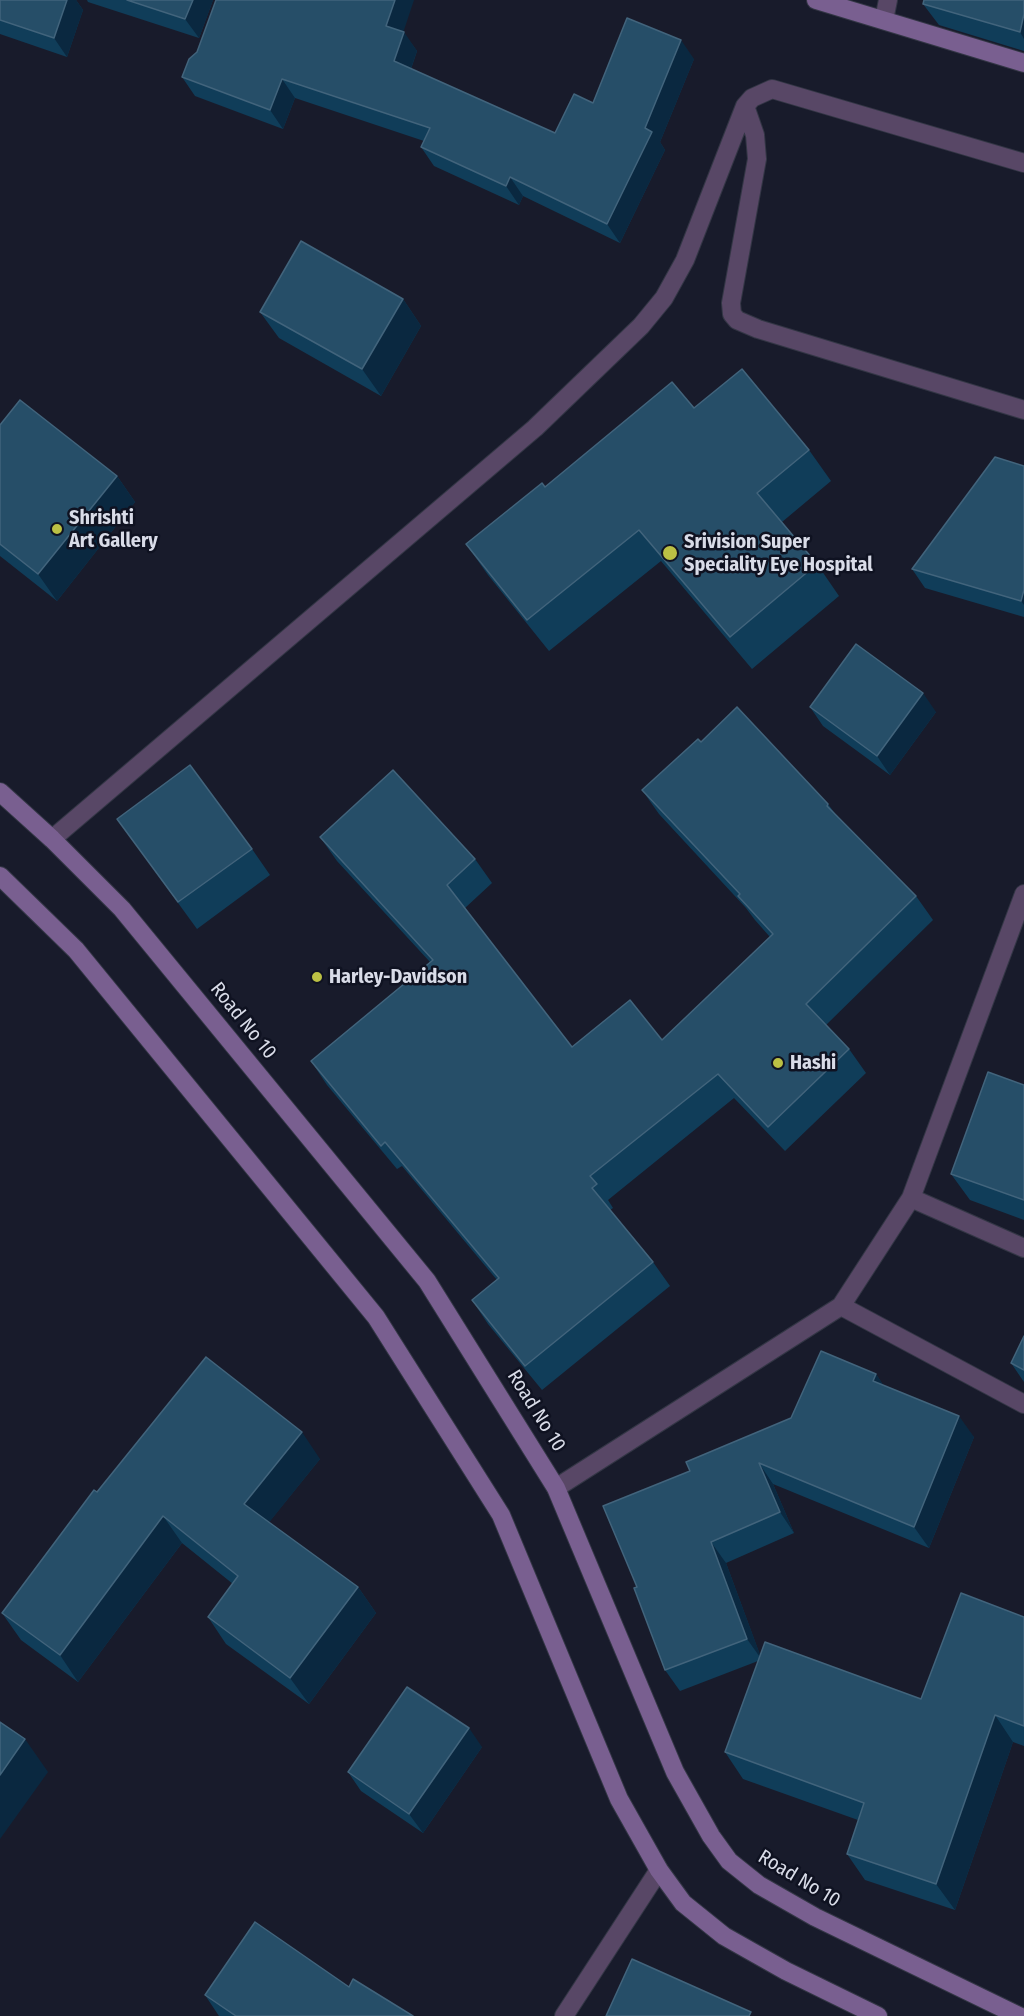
<!DOCTYPE html>
<style>
body{margin:0}
canvas{display:block;background:#181b2b}
</style>
<canvas width="1024" height="2016"></canvas>
<script>
const ctx = document.querySelector('canvas').getContext('2d');
ctx.lineJoin = 'round';
function shape(rows) {
  const path = new Path2D();
  for (const r of rows) {
    path.moveTo(r[0], r[1]);
    for (let i = 2; i < r.length; i += 2) path.lineTo(r[i], r[i + 1]);
  }
  return path;
}
function stroke(path, color, width, dash) {
  ctx.strokeStyle = color;
  ctx.lineWidth = width;
  ctx.lineCap = dash ? 'butt' : 'round';
  ctx.setLineDash(dash || []);
  ctx.stroke(path);
}
function fillPath(path, color) {
  ctx.fillStyle = color;
  ctx.fill(path, 'evenodd');
}
function drawText(font, color, halo, rows, align = 'center') {
  ctx.font = font + ' "Fira Sans Condensed",sans-serif';
  ctx.lineWidth = 5;
  ctx.setLineDash([]);
  ctx.textBaseline = 'middle';
  ctx.strokeStyle = halo;
  ctx.fillStyle = color;
  for (const [text, x, y, turn = 0] of rows) {
    ctx.save();
    ctx.translate(x, y);
    ctx.rotate((+turn || 0) * Math.PI / 180);
    ctx.textAlign = isNaN(turn) ? turn : align;
    if (halo) ctx.strokeText(text, 0, 0);
    ctx.fillText(text, 0, 0);
    ctx.restore();
  }
}
const street = shape([
 [884,20,888,0],
 [745,106,755,135,757,159,731,303,732,314,737,320,758,329,1024,410],
 [52,839,535,428,641,326,664,298,685,260,745,106,752,98,772,89,1024,163],
 [911,1198,1024,1248],
 [841,1306,1024,1404],
 [556,1488,841,1306,911,1198,1024,894],
 [564,2016,659,1870]
]);
const secondary = shape([
 [816,0,1024,63],
 [0,792,52,839,122,909,427,1281,556,1488,675,1772,711,1836,729,1861,759,1885,815,1917,1019,2016],
 [0,876,76,950,376,1317,501,1515,619,1799,659,1870,683,1903,724,1936,786,1971,878,2016]
]);
const wall = shape([
 [0,0,76,0,83,10,67,57,0,34],
 [87,0,213,0,199,38,88,2],
 [1024,0,1024,51,939,25,923,4],
 [403,32,417,51,411,69,555,133,593,103,694,59,660,142,665,150,620,243,523,196,519,205,434,166,421,147,424,141,295,98,283,129,195,96,182,77,197,52],
 [403,299,421,326,381,396,279,338,260,312],
 [694,408,809,450,831,481,782,522,817,564,839,596,752,669,661,561,549,651,488,575,466,544,545,487],
 [0,425,117,476,135,502,57,601,0,556],
 [1024,466,1024,617,925,588,912,569],
 [810,707,936,712,890,775,823,726],
 [701,742,828,804,836,815,916,896,933,920,826,1025,849,1049,866,1073,785,1151,734,1098,608,1200,613,1208,610,1210,653,1262,670,1286,542,1390,488,1324,472,1300,497,1280,402,1166,397,1169,327,1085,311,1061,430,962,337,861,320,837,475,859,492,883,465,908,572,1047,662,1040,770,937,755,920,746,908,659,814,642,790],
 [117,819,252,849,270,875,197,929],
 [1024,1085,1024,1220,970,1200,951,1174],
 [1024,1336,1024,1382,1011,1363],
 [876,1374,883,1385,974,1437,929,1548,773,1484,794,1533,726,1563,760,1655,921,1699,1024,1617,1024,1746,1013,1742,955,1910,865,1880,847,1854,858,1820,743,1779,725,1752,758,1661,680,1691,665,1670,637,1587,690,1471],
 [320,1459,269,1522,358,1587,376,1613,309,1704,226,1644,208,1617,233,1584,182,1543,78,1682,21,1640,2,1613,97,1492],
 [482,1747,423,1833,361,1791,348,1772],
 [205,1995,413,2016,219,2016]
]);
const shadedWall = shape([
 [67,0,76,0,83,10,67,57,54,38],
 [193,0,213,0,199,38,185,19],
 [395,0,414,0,399,45,386,26],
 [1024,14,1024,39,1020,32],
 [404,32,417,51,407,80,394,61],
 [681,40,694,59,660,142,665,150,620,243,607,224,645,128],
 [282,79,295,98,283,129,270,110],
 [510,177,523,196,519,205,506,186],
 [403,299,421,326,381,396,362,369],
 [117,476,135,502,57,601,38,574],
 [1024,590,1024,605,1021,601],
 [923,693,936,712,890,775,877,756],
 [876,1374,890,1395,873,1381],
 [959,1416,974,1437,929,1548,914,1527],
 [302,1432,320,1459,263,1530,244,1504],
 [759,1463,773,1484,794,1533,780,1512],
 [163,1516,182,1543,78,1682,60,1655],
 [711,1542,726,1563,762,1660,747,1639],
 [358,1587,376,1613,309,1704,290,1678],
 [995,1715,1013,1742,955,1910,936,1884],
 [469,1728,482,1747,423,1833,409,1814],
 [25,1739,48,1772,0,1839,0,1775]
]);
const building = shape([
 [0,0,67,0,54,38,0,20,0,0],
 [127,0,193,0,185,19,127,0],
 [216,0,395,0,386,26,404,32,394,61,555,133,574,94,593,103,627,18,681,40,645,128,652,132,607,224,510,177,506,186,421,147,430,128,282,79,270,110,182,77,189,59,197,52,216,0],
 [924,0,1024,0,1024,14,1020,32,923,4,924,0],
 [301,241,403,299,362,369,260,312,301,241],
 [742,369,809,450,757,493,817,564,730,637,639,530,527,620,466,544,542,483,545,487,672,382,694,408,742,369],
 [20,400,117,476,38,574,0,544,0,425,20,400],
 [995,457,1024,466,1024,590,1021,601,912,569,995,457],
 [856,644,923,693,877,756,810,707,856,644],
 [737,707,828,804,827,806,916,896,806,1004,849,1049,768,1127,718,1074,590,1176,597,1184,592,1188,653,1262,525,1366,472,1300,499,1278,385,1142,381,1146,311,1061,433,960,320,837,393,770,475,859,447,885,572,1047,630,1000,662,1040,773,934,738,896,740,894,642,790,698,739,701,742,737,707],
 [190,765,252,849,178,902,117,819,190,765],
 [988,1072,1024,1085,1024,1200,951,1174,988,1072],
 [1024,1336,1024,1370,1011,1363,1024,1336],
 [821,1351,876,1374,873,1381,959,1416,914,1527,759,1463,780,1512,711,1542,747,1639,665,1670,634,1588,637,1587,603,1506,690,1471,686,1462,791,1418,821,1351],
 [206,1357,302,1432,244,1504,358,1587,290,1678,208,1617,238,1576,163,1516,60,1655,2,1613,94,1490,97,1492,206,1357],
 [961,1593,1024,1617,1024,1726,995,1715,936,1884,847,1854,864,1803,725,1752,765,1642,921,1699,961,1593],
 [407,1687,469,1728,409,1814,348,1772,407,1687],
 [0,1722,25,1739,0,1775,0,1722],
 [255,1922,349,1987,353,1979,413,2016,236,2016,205,1995,255,1922],
 [632,1959,751,2012,749,2016,606,2016,632,1959]
]);
const markers = [
 [57,529,6,"#bbc044"],
 [670,553,8,"#bbc044"],
 [317,977,6,"#bbc044"],
 [778,1063,6,"#bbc044"]
];
const poiNames = [
 ["Shrishti",69,518],
 ["Art Gallery",69,541],
 ["Srivision Super",684,542],
 ["Speciality Eye Hospital",684,565],
 ["Harley-Davidson",329,977],
 ["Hashi",790,1063]
];
const streetNames = [
 ["Road No 10",243,1021,51],
 ["Road No 10",536,1411,58],
 ["Road No 10",799,1879,31]
];
stroke(street, '#333645', 20);
stroke(secondary, '#333645', 20);
stroke(street, '#584766', 18);
stroke(secondary, '#795f90', 18);
fillPath(wall, '#103d59');
fillPath(shadedWall, '#0a2840');
fillPath(building, '#264e68');
stroke(building, '#42647c', 1.5);
for (const [x, y, r, color] of markers) {
  const dot = new Path2D();
  dot.arc(x, y, r, 0, 2 * Math.PI);
  ctx.fillStyle = color;
  ctx.fill(dot);
  stroke(dot, '#0f1221', 2);
}
drawText('bold 20px', '#d9dce8', '#0f1221', poiNames, 'left');
drawText('20px', '#d9dce8', '#0f1221', streetNames);
</script>
